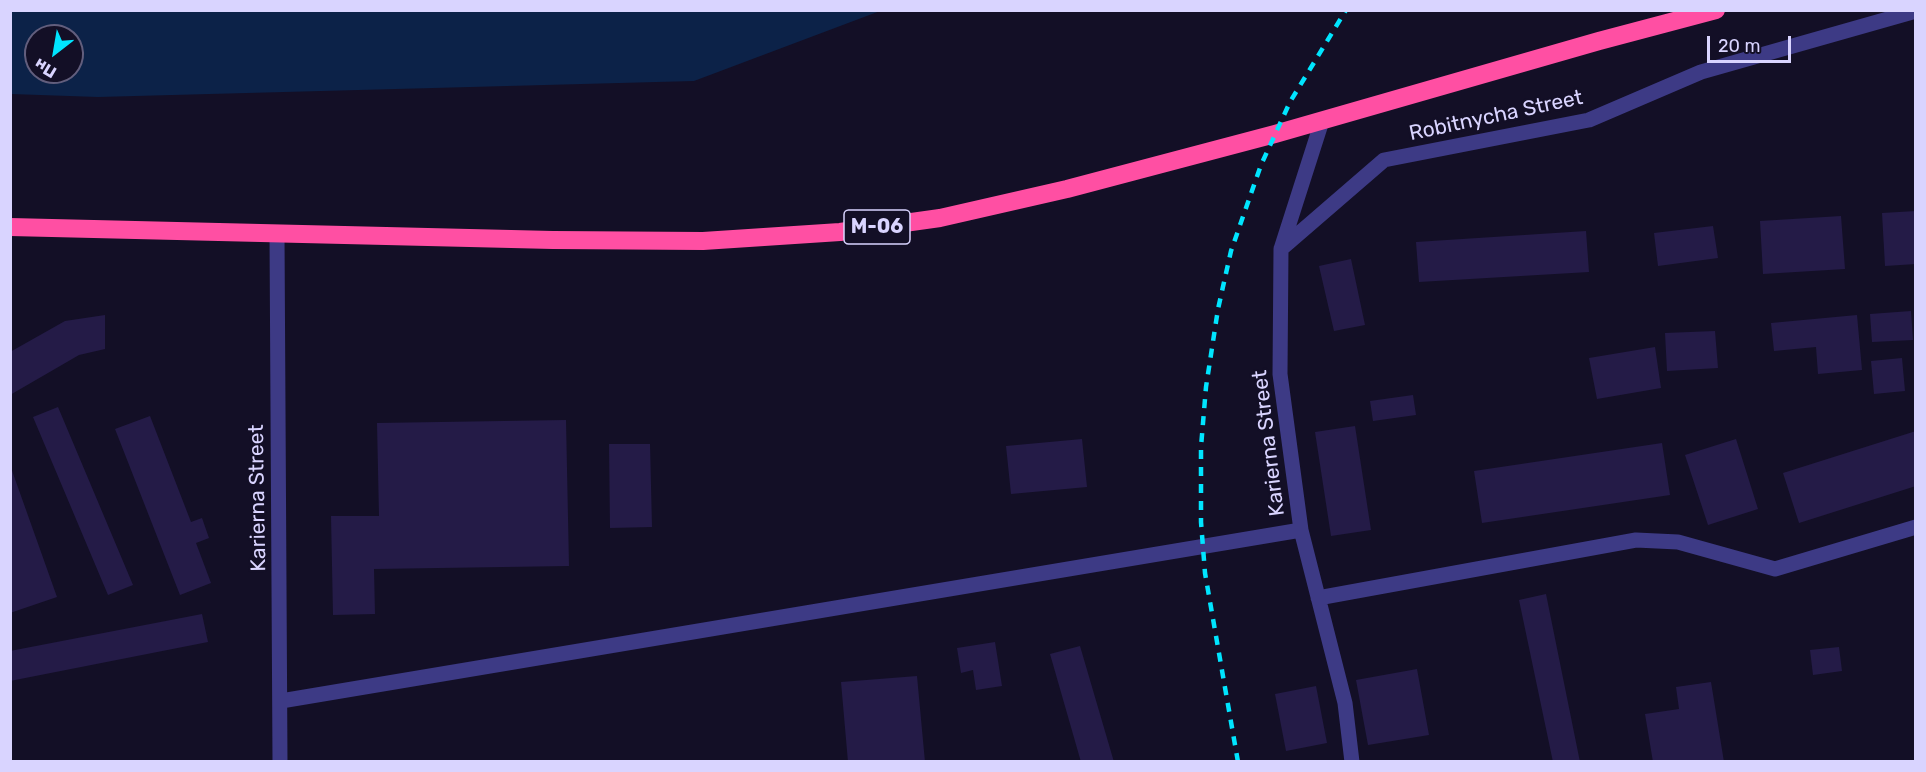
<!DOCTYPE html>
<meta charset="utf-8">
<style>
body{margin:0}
#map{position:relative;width:1926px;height:772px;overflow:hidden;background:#130f26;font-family:Rubik,sans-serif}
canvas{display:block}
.frame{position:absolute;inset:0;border:12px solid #d9d4ff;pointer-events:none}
.north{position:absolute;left:24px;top:24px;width:60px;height:60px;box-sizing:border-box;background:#130f26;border:2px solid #625e7d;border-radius:50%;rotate:211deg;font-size:16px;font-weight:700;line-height:24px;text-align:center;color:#d9d4ff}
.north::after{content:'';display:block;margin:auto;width:21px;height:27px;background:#00e5ff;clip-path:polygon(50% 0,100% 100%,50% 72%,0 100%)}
.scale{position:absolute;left:1707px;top:36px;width:84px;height:27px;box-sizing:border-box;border:3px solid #d9d4ff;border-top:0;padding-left:8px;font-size:18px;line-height:21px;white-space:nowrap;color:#d9d4ff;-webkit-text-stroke:4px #130f26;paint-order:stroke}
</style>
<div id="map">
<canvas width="1926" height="772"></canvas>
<div class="frame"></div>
<div class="north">Пн</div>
<div class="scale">20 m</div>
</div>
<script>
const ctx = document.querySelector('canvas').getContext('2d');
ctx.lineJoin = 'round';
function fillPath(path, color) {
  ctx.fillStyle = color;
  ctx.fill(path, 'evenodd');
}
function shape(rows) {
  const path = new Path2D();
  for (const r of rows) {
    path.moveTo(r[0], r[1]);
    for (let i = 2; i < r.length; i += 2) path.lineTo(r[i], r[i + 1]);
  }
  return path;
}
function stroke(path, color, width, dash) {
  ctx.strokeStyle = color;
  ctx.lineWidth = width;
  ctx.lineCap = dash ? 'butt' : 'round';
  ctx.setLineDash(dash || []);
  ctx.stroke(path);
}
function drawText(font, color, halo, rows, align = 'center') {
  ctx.font = font + ' Rubik,sans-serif';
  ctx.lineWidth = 4.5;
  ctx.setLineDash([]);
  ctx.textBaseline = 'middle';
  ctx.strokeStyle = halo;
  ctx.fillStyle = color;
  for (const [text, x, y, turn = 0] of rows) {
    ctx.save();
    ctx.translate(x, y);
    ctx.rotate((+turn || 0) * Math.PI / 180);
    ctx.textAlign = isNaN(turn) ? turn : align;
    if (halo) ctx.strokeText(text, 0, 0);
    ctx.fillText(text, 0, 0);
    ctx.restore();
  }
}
const water = shape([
 [11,10,880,10,880,11,694,81,98,97,11,94],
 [36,36,72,36,72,72,36,72]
]);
const building = shape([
 [1916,211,1916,264,1885,266,1882,213],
 [1841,216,1845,269,1763,274,1760,221],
 [1713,226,1718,258,1658,266,1654,233],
 [1586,231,1589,272,1419,282,1416,242],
 [1351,259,1365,325,1334,331,1319,266],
 [1911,311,1913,340,1872,342,1870,314],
 [105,315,105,349,79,355,10,395,10,352,65,321],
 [1857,315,1862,370,1818,374,1816,347,1774,351,1771,323],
 [1715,331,1718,368,1667,371,1665,333],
 [1655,347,1661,388,1597,399,1589,358],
 [1902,358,1905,391,1874,394,1871,361],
 [1413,395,1416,415,1373,421,1370,401],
 [58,407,133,585,108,595,33,417],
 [150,416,191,522,202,518,209,538,196,543,211,583,180,595,115,429],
 [566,420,569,566,374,569,375,614,333,615,331,516,379,516,377,423],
 [1355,426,1371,530,1331,536,1315,432],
 [1916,431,1916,486,1799,523,1783,473],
 [1082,439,1087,487,1011,494,1006,446],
 [1736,439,1758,509,1708,525,1685,455],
 [1662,443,1670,495,1482,523,1474,471],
 [609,444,650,444,652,527,610,528],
 [10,465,57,597,10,613],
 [1546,594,1580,762,1553,762,1519,600],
 [202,614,208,642,10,681,10,651],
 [995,642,1002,686,976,690,973,670,961,673,957,648],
 [1080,646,1114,762,1081,762,1050,654],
 [1839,647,1842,671,1813,675,1810,650],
 [1417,669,1429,735,1368,745,1356,680],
 [917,676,925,762,848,762,841,682],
 [1711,682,1724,762,1653,762,1645,714,1679,709,1676,687],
 [1316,686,1327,743,1286,751,1275,694]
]);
const street = shape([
 [1322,121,1281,249,1280,374,1301,530,1345,703,1352,762],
 [277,234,280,762],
 [1281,249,1384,160,1589,120,1701,72,1916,11],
 [1318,598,1636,540,1678,542,1775,569,1916,527],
 [281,701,1301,530]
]);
const highway = shape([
 [10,227,553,240,703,241,840,232,940,218,1067,189,1275,134,1599,41,1716,10]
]);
const rail = shape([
 [1238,762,1205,573,1201,522,1201,447,1206,387,1218,309,1231,251,1261,165,1290,102,1346,10]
]);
const shields = [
 [877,227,66]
];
const shieldNames = [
 ["М-06",877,227]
];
const streetNames = [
 ["Robitnycha Street",1496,116,-12],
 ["Karierna Street",1269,443,-97],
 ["Karierna Street",258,498,-91]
];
fillPath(water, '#0c2248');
fillPath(building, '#241b47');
stroke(street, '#3d3a85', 15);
stroke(highway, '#ff4fa3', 18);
stroke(rail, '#00e5ff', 4.5, [9, 8]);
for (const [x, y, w] of shields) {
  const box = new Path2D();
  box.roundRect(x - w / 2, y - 17, w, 34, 4.5);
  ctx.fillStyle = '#130f26';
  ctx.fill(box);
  stroke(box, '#d9d4ff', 1.5);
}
drawText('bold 20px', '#d9d4ff', null, shieldNames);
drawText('21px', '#d9d4ff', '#130f26', streetNames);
</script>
